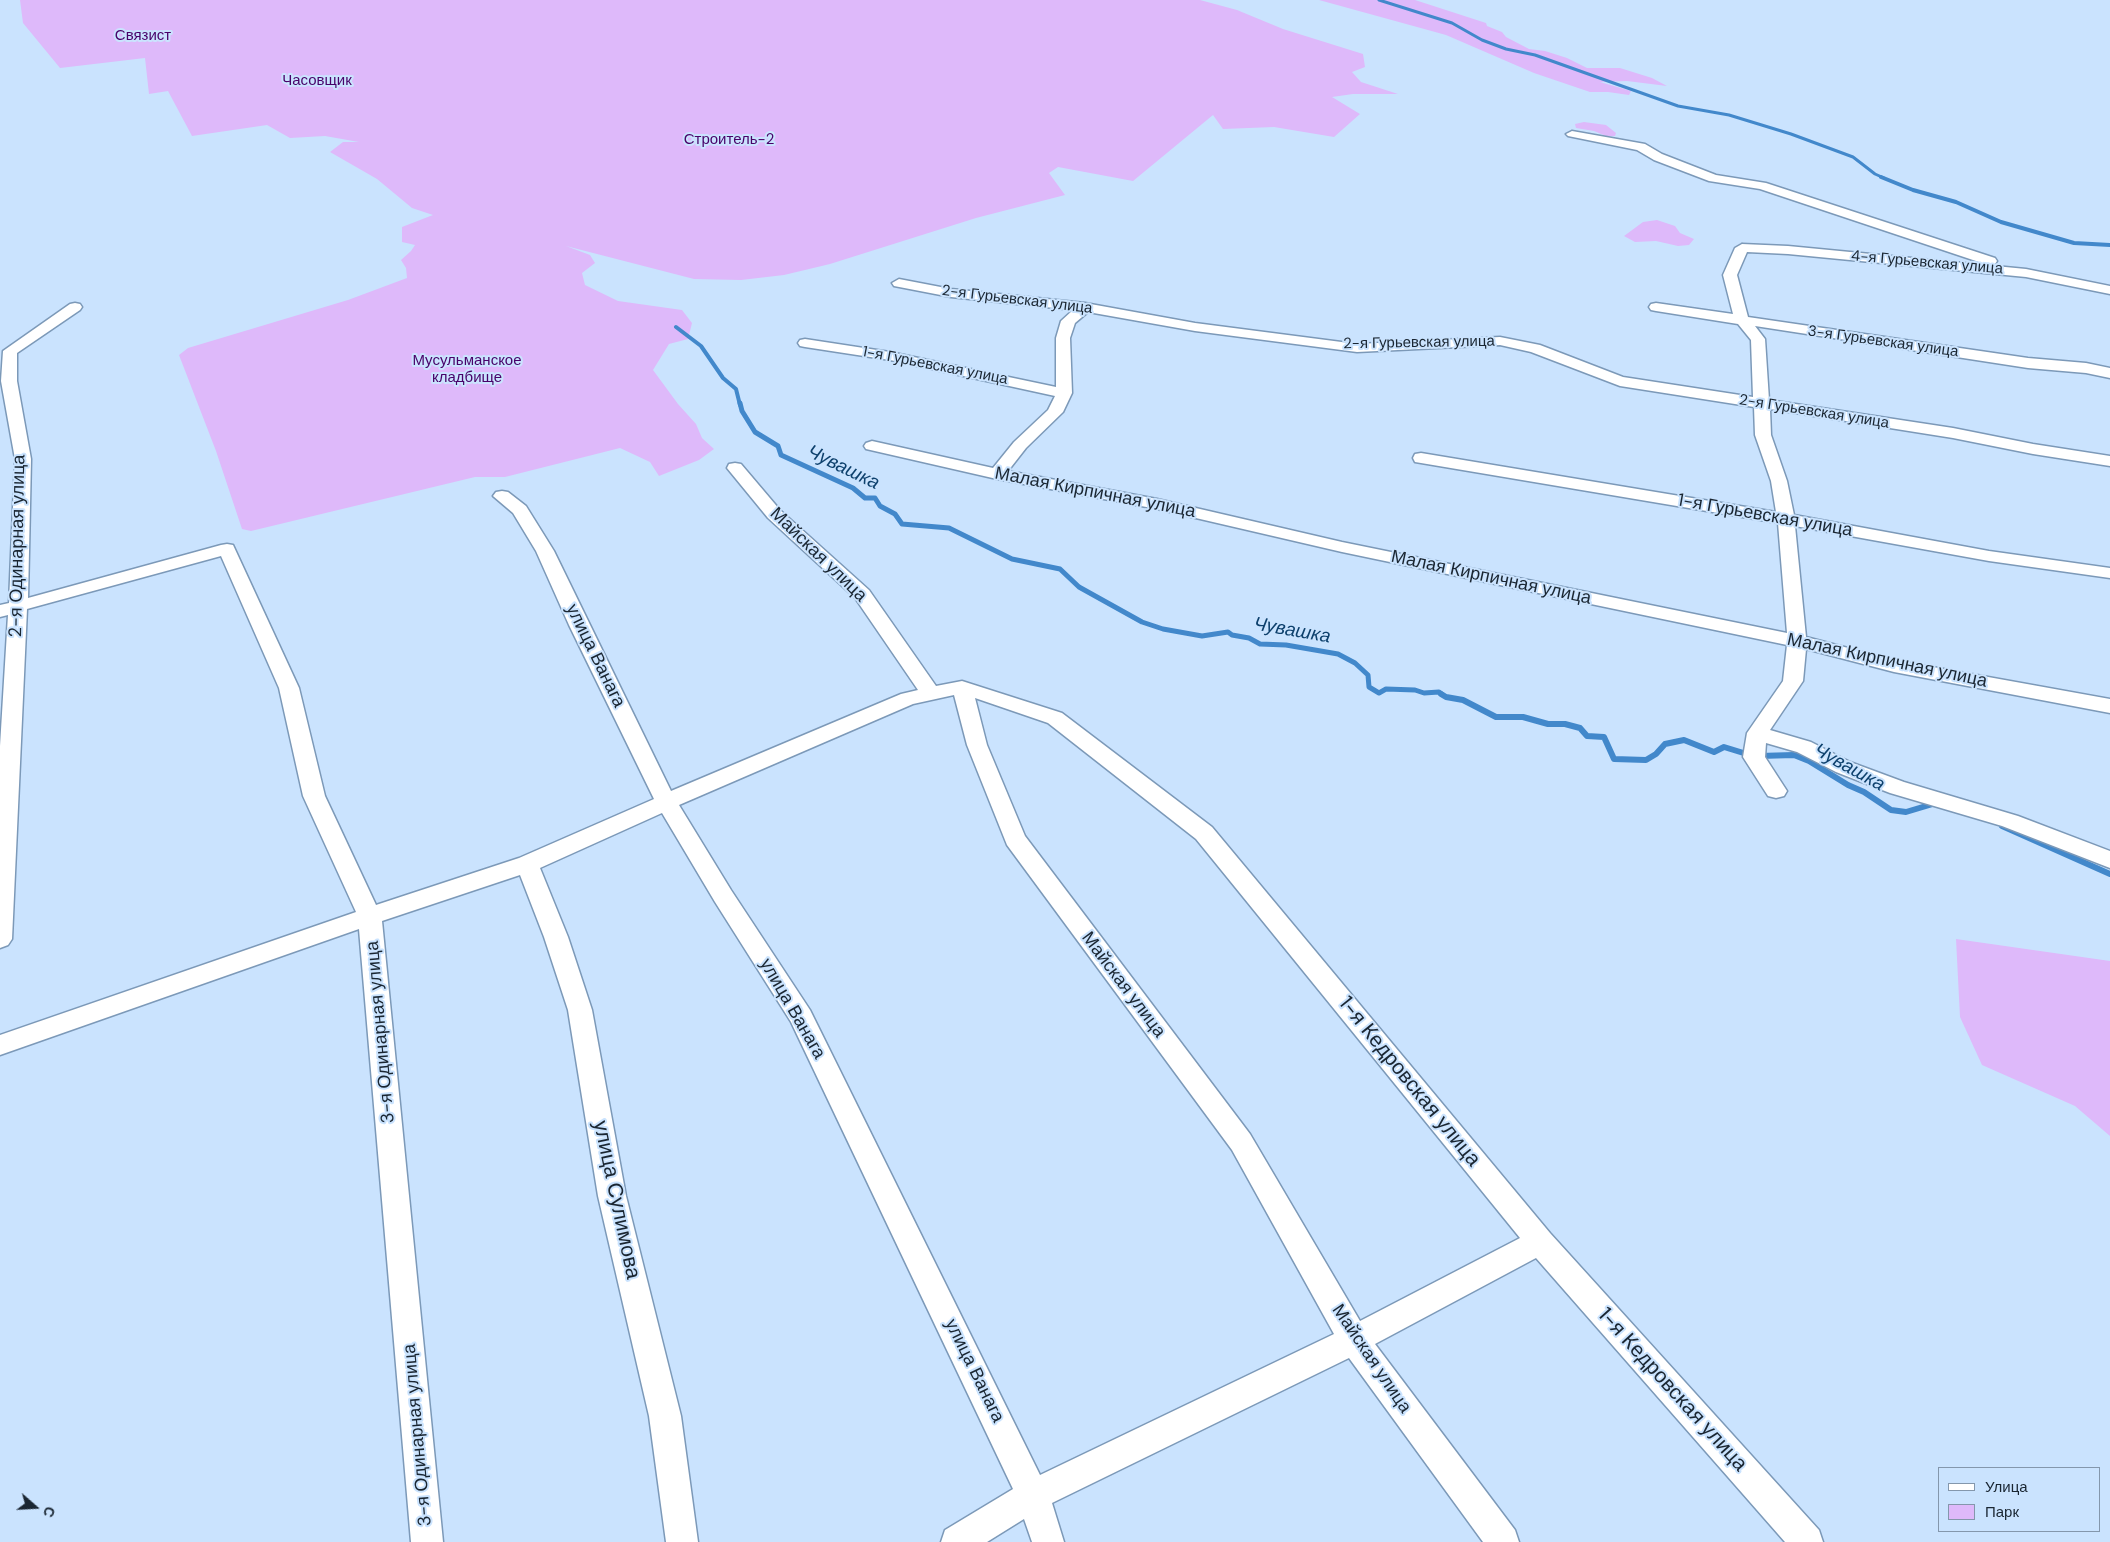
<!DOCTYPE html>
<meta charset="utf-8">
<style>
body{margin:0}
#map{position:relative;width:2110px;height:1542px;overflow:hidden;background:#cae3fe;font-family:"DM Sans",sans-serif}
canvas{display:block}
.legend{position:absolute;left:1938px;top:1467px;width:162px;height:65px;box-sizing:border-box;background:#cae3fe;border:1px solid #8497ac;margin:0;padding:6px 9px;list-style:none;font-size:15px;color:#1a2632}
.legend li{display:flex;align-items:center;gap:10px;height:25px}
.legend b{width:25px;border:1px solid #8497ac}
.north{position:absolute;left:10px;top:1482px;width:50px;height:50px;-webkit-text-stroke:4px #cae3fe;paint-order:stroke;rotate:109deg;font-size:14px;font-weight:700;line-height:20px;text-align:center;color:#1a2632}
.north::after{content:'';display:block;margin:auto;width:18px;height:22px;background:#1a2632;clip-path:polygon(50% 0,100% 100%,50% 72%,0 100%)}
</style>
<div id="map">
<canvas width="2110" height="1542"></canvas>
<ul class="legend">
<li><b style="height:6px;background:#fff"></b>Улица</li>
<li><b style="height:14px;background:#deb9fa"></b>Парк</li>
</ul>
<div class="north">С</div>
</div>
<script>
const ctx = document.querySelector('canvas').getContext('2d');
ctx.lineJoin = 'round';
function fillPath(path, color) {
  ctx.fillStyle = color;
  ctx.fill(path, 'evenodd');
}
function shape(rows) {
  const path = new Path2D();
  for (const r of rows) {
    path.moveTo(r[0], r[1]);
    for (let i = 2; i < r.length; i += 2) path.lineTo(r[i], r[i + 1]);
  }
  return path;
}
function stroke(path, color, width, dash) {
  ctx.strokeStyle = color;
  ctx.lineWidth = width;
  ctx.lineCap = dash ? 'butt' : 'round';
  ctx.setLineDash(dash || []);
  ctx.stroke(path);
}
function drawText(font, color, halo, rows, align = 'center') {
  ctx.font = font + ' "DM Sans",sans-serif';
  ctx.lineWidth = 4;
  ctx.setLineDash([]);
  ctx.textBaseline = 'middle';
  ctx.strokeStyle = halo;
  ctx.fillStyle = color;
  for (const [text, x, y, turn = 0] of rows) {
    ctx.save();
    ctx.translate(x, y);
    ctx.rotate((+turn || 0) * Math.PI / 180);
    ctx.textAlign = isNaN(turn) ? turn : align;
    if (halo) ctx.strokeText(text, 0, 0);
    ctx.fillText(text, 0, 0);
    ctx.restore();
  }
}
const green = shape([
 [20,0,1200,0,1237,10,1283,29,1363,54,1365,67,1352,72,1361,82,1398,94,1353,94,1332,97,1360,114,1334,137,1274,127,1223,129,1213,115,1133,181,1058,167,1049,173,1065,195,976,218,830,264,784,275,741,280,694,279,566,246,590,255,595,263,582,273,585,285,618,301,682,310,692,323,688,339,669,344,653,370,678,404,696,424,702,438,714,449,699,460,659,476,650,462,620,448,505,477,475,477,251,531,242,529,216,451,179,355,188,348,348,300,407,278,406,268,401,260,411,251,415,245,402,242,402,227,433,215,412,208,377,179,330,152,343,142,359,142,325,136,290,138,267,125,192,136,168,91,149,94,145,58,60,68,23,23],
 [1319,0,1415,0,1486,23,1487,26,1502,32,1506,37,1529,49,1545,51,1567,58,1587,68,1620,68,1652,78,1667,86,1627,81,1600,82,1631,91,1629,95,1608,92,1590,92,1534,73,1446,35],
 [1584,122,1606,125,1616,133,1615,136,1606,136,1594,131,1576,128,1575,124],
 [1657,220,1675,226,1680,233,1694,239,1689,245,1678,246,1656,241,1635,242,1624,236,1643,222],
 [1956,939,2110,961,2110,1136,2075,1106,1982,1065,1960,1017]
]);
const streamFar3 = shape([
 [1379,0,1452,23,1482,40,1506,49,1535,55,1678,106,1729,115,1791,134,1853,157,1875,174,1884,178]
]);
const streamFar2 = shape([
 [1881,177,1913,190,1956,202,2001,222,2074,243,2110,245],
 [676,327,701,346,723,378,736,389,740,405]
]);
const streamFar1 = shape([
 [740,403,742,411,755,432,778,446,781,455,853,488,865,498,875,498,880,506,895,514,902,524,949,528,1012,559,1060,569,1079,587,1142,622,1163,629,1202,636,1228,632,1232,635,1249,638,1260,644,1286,645,1338,654,1355,663,1368,675,1369,687,1379,693,1386,689,1415,690,1424,693,1439,692,1443,695]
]);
const stream = shape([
 [1441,694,1446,697,1463,700,1496,717,1523,717,1548,724,1565,724,1580,728,1587,736,1604,737,1614,759,1646,760,1656,754,1665,744,1684,740,1714,752,1724,747,1750,755],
 [1759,756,1794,755,1809,761,1848,785,1864,792,1891,810,1906,812,1936,803],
 [2002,826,2110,874]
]);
const minor = shape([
 [1572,131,1645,144,1662,154,1716,175,1766,183,1995,258,1997,261,1995,264,1985,264,1760,189,1709,181,1654,160,1637,150,1568,136,1566,134,1572,131],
 [1742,244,1788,246,2026,269,2110,286,2110,294,2026,277,1788,254,1747,252,1737,275,1748,317,2028,358,2086,363,2110,368,2110,378,2086,373,2028,368,1755,326,1765,339,1769,400,1953,428,2033,444,2110,456,2110,466,2033,454,1953,438,1770,409,1771,435,1787,481,1794,515,1989,551,2110,568,2110,578,1989,561,1795,526,1806,637,1894,660,2110,699,2110,713,1894,672,1806,649,1803,681,1770,730,1811,742,1850,762,1904,782,2018,816,2110,851,2110,868,2002,826,1890,793,1836,772,1797,752,1766,743,1765,757,1787,791,1784,796,1776,798,1768,796,1743,757,1747,733,1783,681,1787,645,1342,552,1157,509,997,479,866,449,864,446,866,443,872,441,993,468,1014,442,1048,410,1055,396,890,360,805,347,800,346,798,343,800,340,805,339,890,352,1056,387,1056,338,1061,321,1073,310,951,297,894,286,892,283,899,279,951,289,1085,303,1195,323,1357,344,1500,337,1540,345,1623,377,1753,397,1751,340,1738,324,1656,311,1651,310,1649,307,1651,304,1656,303,1733,314,1723,275,1735,248,1742,244],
 [1088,312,1195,331,1357,352,1500,345,1531,352,1620,386,1754,407,1755,435,1771,481,1776,512,1421,453,1415,454,1413,458,1415,462,1421,463,1778,523,1787,633,1342,542,1157,499,1008,471,1026,448,1063,412,1072,393,1070,338,1075,323,1088,312],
 [75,303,80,304,82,307,80,310,17,353,17,381,31,459,28,598,221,545,227,544,233,545,299,688,325,796,376,905,519,858,654,799,569,625,536,551,513,513,493,496,496,492,502,491,508,492,526,506,554,551,671,791,901,694,918,690,855,598,768,518,727,468,729,464,735,463,741,464,780,510,869,590,936,686,962,681,1062,713,1212,827,1550,1233,1819,1530,1823,1542,1785,1542,1536,1258,1375,1344,1515,1530,1519,1542,1483,1542,1349,1358,1052,1503,1064,1542,1032,1542,1024,1519,987,1542,941,1542,945,1530,1013,1489,791,1022,715,902,662,813,540,868,568,937,592,1010,626,1196,681,1416,698,1542,666,1542,649,1416,598,1196,568,1010,544,937,520,875,382,921,443,1542,411,1542,359,929,0,1055,0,1035,356,912,303,796,279,688,221,556,27,609,12,939,8,945,0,948,0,746,8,615,0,617,0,605,9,603,15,459,1,381,3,351,70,304,75,303],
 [954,695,967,745,1007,845,1232,1150,1334,1334,1040,1475,810,1010,731,890,679,805,913,704,954,695],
 [975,698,1048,723,1196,839,1520,1238,1360,1321,1250,1134,1025,836,987,745,975,698]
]);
const farParknames = [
 ["Связист",143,36],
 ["Часовщик",317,81],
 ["Строитель-2",729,140],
 ["Мусульманское",467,361],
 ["кладбище",467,378]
];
const farStreetnames = [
 ["4-я Гурьевская улица",1927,263,5],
 ["2-я Гурьевская улица",1017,300,7],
 ["3-я Гурьевская улица",1883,342,8],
 ["2-я Гурьевская улица",1419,343,-1],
 ["1-я Гурьевская улица",935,366,11],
 ["2-я Гурьевская улица",1814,412,9]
];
const streetNames = [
 ["Малая Кирпичная улица",1095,493,11],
 ["1-я Гурьевская улица",1765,516,10],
 ["2-я Одинарная улица",18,546,-89],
 ["Майская улица",818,555,44],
 ["Малая Кирпичная улица",1491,578,12],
 ["улица Ванага",595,656,64],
 ["Малая Кирпичная улица",1887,661,12],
 ["Майская улица",1123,985,53],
 ["улица Ванага",792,1009,60],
 ["3-я Одинарная улица",381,1032,-95],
 ["Майская улица",1371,1359,56],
 ["улица Ванага",974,1371,64],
 ["3-я Одинарная улица",418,1435,-95]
];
const waterNames = [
 ["Чувашка",843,468,26],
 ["Чувашка",1292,631,10],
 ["Чувашка",1849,768,29]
];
const nearStreetnames = [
 ["1-я Кедровская улица",1409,1082,51],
 ["улица Сулимова",616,1200,78],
 ["1-я Кедровская улица",1672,1390,48]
];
fillPath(green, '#deb9fa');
stroke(streamFar3, '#4288cb', 3);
stroke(streamFar2, '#4288cb', 4);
stroke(streamFar1, '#4288cb', 5);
stroke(stream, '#4288cb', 6);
stroke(minor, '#7c99b8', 3);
fillPath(minor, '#fff');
drawText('15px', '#480269', '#cae3fe', farParknames);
drawText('15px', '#1a2632', '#cae3fe', farStreetnames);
drawText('18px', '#1a2632', '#cae3fe', streetNames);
drawText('italic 19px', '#0e416d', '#cae3fe', waterNames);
drawText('21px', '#1a2632', '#cae3fe', nearStreetnames);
</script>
